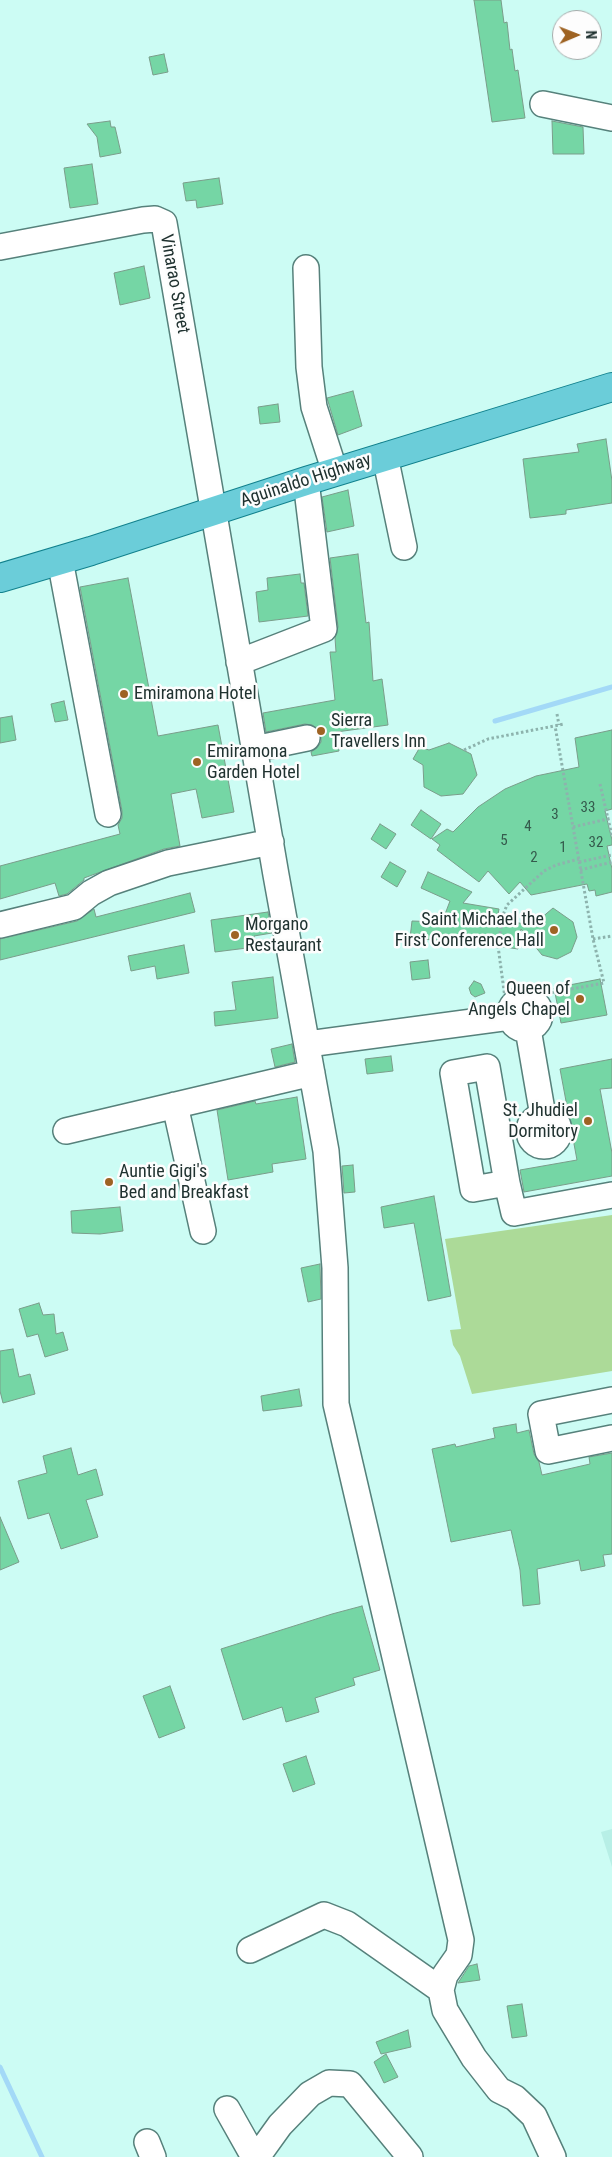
<!DOCTYPE html>
<style>
body{margin:0}
#map{position:relative;width:612px;height:2157px;overflow:hidden;background:#ccfcf4;font-family:"Roboto Condensed",sans-serif}
canvas{display:block}
.north{position:absolute;left:552px;top:10px;width:50px;height:50px;box-sizing:border-box;background:#fdfdfd;border:1px solid #a5acab;border-radius:50%;rotate:89deg;font-size:14px;font-weight:700;line-height:20px;text-align:center;color:#203230}
.north::after{content:'';display:block;margin:auto;width:18px;height:22px;background:#9e6323;clip-path:polygon(50% 0,100% 100%,50% 72%,0 100%)}
</style>
<div id="map">
<canvas width="612" height="2157"></canvas>
<div class="north">N</div>
</div>
<script>
const ctx = document.querySelector('canvas').getContext('2d');
ctx.lineJoin = 'round';
function fillPath(path, color) {
  ctx.fillStyle = color;
  ctx.fill(path, 'evenodd');
}
function shape(rows) {
  const path = new Path2D();
  for (const r of rows) {
    if (r.length === 3) {
      path.moveTo(r[0] + r[2], r[1]);
      path.arc(r[0], r[1], r[2], 0, 2 * Math.PI);
      continue;
    }
    path.moveTo(r[0], r[1]);
    for (let i = 2; i < r.length; i += 2) path.lineTo(r[i], r[i + 1]);
  }
  return path;
}
function stroke(path, color, width, dash) {
  ctx.strokeStyle = color;
  ctx.lineWidth = width;
  ctx.lineCap = dash ? 'butt' : 'round';
  ctx.setLineDash(dash || []);
  ctx.stroke(path);
}
function drawText(font, color, halo, rows, align = 'center') {
  ctx.font = font + ' "Roboto Condensed",sans-serif';
  ctx.lineWidth = 5;
  ctx.setLineDash([]);
  ctx.textBaseline = 'middle';
  ctx.strokeStyle = halo;
  ctx.fillStyle = color;
  for (const [text, x, y, turn = 0] of rows) {
    ctx.save();
    ctx.translate(x, y);
    ctx.rotate((+turn || 0) * Math.PI / 180);
    ctx.textAlign = isNaN(turn) ? turn : align;
    if (halo) ctx.strokeText(text, 0, 0);
    ctx.fillText(text, 0, 0);
    ctx.restore();
  }
}
const built = shape([
 [612,1829,612,1867,601,1832]
]);
const green = shape([
 [612,1215,612,1371,472,1394,460,1356,453,1345,450,1330,461,1329,445,1239]
]);
const stream = shape([
 [495,721,612,687],
 [0,2067,42,2157]
]);
const building = shape([
 [474,0,501,0,504,23,507,22,510,50,512,49,515,71,518,70,525,118,492,122,474,0],
 [164,54,168,72,153,75,149,57,164,54],
 [110,121,111,127,115,127,121,153,100,157,97,137,87,124,110,121],
 [552,121,583,127,584,154,553,154,552,121],
 [92,164,98,204,70,208,64,168,92,164],
 [219,178,223,204,197,208,196,200,186,201,183,183,219,178],
 [144,266,150,298,120,305,114,273,144,266],
 [353,391,362,426,338,435,327,398,353,391],
 [278,404,280,422,260,424,258,407,278,404],
 [606,439,612,481,612,503,566,510,566,514,530,518,523,459,579,452,577,444,606,439],
 [348,490,354,526,327,532,322,497,348,490],
 [358,554,366,623,369,622,373,681,382,679,388,725,336,732,339,751,312,756,311,752,317,748,321,742,321,735,317,728,312,725,305,724,266,732,263,713,335,700,330,652,336,652,335,638,338,627,330,558,358,554],
 [300,574,301,583,304,583,308,616,259,622,256,592,268,590,267,578,300,574],
 [128,578,158,736,218,725,234,812,202,818,196,789,171,794,180,846,164,849,84,878,84,880,67,894,59,896,55,883,0,899,0,866,120,834,118,825,122,818,122,811,80,587,128,578],
 [64,701,68,720,55,722,51,704,64,701],
 [12,716,16,740,0,743,0,718,12,716],
 [612,730,612,809,605,811,612,840,612,845,607,846,612,869,612,892,596,896,595,890,589,891,587,884,531,895,520,882,509,894,488,871,479,882,437,850,440,845,432,839,447,829,453,832,478,807,505,789,536,776,579,767,575,738,612,730],
 [449,743,471,754,477,775,463,794,441,796,424,787,423,765,413,759,420,747,429,750,449,743],
 [421,810,441,824,431,839,411,825,421,810],
 [380,824,396,834,386,849,371,839,380,824],
 [390,862,406,871,397,887,381,877,390,862],
 [428,872,472,892,463,903,499,909,497,920,533,925,553,908,573,922,577,937,571,952,557,959,542,955,521,929,518,949,491,945,410,938,412,921,442,922,450,901,421,888,428,872],
 [190,893,195,912,0,960,0,939,77,921,94,909,96,917,190,893],
 [268,912,272,933,254,936,255,947,215,952,211,920,268,912],
 [184,945,189,973,157,979,155,966,131,971,128,956,184,945],
 [428,960,430,978,412,980,410,962,428,960],
 [273,977,278,1018,215,1026,214,1012,236,1010,232,982,273,977],
 [600,979,607,1015,561,1023,554,988,600,979],
 [474,981,481,984,485,993,475,997,471,994,469,988,474,981],
 [292,1044,295,1062,275,1067,271,1049,292,1044],
 [391,1056,393,1071,367,1074,365,1059,391,1056],
 [612,1059,612,1088,600,1089,612,1153,612,1176,524,1192,520,1170,577,1160,560,1069,612,1059],
 [297,1097,306,1159,272,1164,273,1172,228,1180,217,1110,255,1101,256,1104,297,1097],
 [353,1165,355,1192,344,1193,342,1166,353,1165],
 [434,1196,451,1296,428,1301,414,1223,384,1228,381,1207,434,1196],
 [120,1207,123,1231,100,1234,72,1233,71,1211,120,1207],
 [320,1264,321,1299,308,1302,301,1268,320,1264],
 [39,1303,43,1315,54,1314,56,1334,63,1332,68,1350,45,1357,38,1334,27,1337,19,1309,39,1303],
 [13,1349,19,1377,30,1374,35,1394,3,1403,0,1391,0,1351,13,1349],
 [299,1389,302,1406,263,1411,261,1396,299,1389],
 [516,1424,517,1433,529,1430,534,1454,539,1462,542,1475,590,1464,589,1457,612,1453,612,1554,603,1555,605,1566,581,1571,579,1560,537,1569,540,1604,523,1606,520,1570,511,1530,451,1542,432,1449,455,1444,456,1447,495,1438,493,1428,516,1424],
 [71,1448,78,1475,96,1469,103,1495,86,1500,98,1537,61,1549,49,1513,28,1519,18,1481,47,1473,43,1456,71,1448],
 [0,1517,19,1562,0,1570,0,1517],
 [362,1606,380,1670,353,1678,355,1685,315,1698,319,1712,286,1722,282,1707,243,1720,221,1649,332,1614,362,1606],
 [170,1686,185,1728,159,1738,143,1696,170,1686],
 [306,1756,315,1784,293,1792,283,1764,306,1756],
 [477,1964,480,1980,458,1983,469,1966,477,1964],
 [522,2004,527,2036,512,2038,507,2006,522,2004],
 [408,2030,411,2047,381,2054,376,2042,408,2030],
 [386,2054,398,2077,384,2083,374,2062,386,2054]
]);
const path = shape([
 [557,714,559,725],
 [464,750,488,739,564,724],
 [600,784,612,836],
 [573,827,612,818],
 [579,862,612,855],
 [580,870,612,862],
 [593,939,612,936],
 [505,998,498,946,503,915,507,905,544,871,556,865,579,859],
 [540,1010,547,1009,544,994,604,983,593,939,555,726]
]);
const minor = shape([
 [543,104,612,118],
 [0,247,143,220,155,219,164,223,276,875,326,1151,335,1268,336,1404,461,1940,459,1955,445,1975,441,1990,445,2010,474,2058,499,2090,515,2098,534,2116,553,2157],
 [306,268,309,367,314,407,335,472],
 [385,456,404,547],
 [60,560,108,814],
 [239,662,324,629,306,481],
 [254,749,307,738],
 [0,925,74,907,91,893,109,883,168,863,271,842],
 [525,1014,15],
 [528,1029,543,1116],
 [308,1044,510,1017],
 [175,1105,203,1231],
 [544,1131,15],
 [66,1131,312,1073],
 [507,1183,473,1189,453,1073,487,1067,507,1183,514,1213,612,1195],
 [612,1400,541,1414,548,1451,612,1438],
 [250,1950,324,1915,347,1924,441,1990],
 [227,2109,254,2157],
 [147,2142,153,2157],
 [257,2157,280,2125,310,2094,329,2083,350,2084,410,2157]
]);
const major = shape([
 [0,578,91,551,306,481,612,387]
]);
const markers = [
 [124,694,5,"#9e6323"],
 [321,731,5,"#9e6323"],
 [197,762,5,"#9e6323"],
 [554,930,5,"#9e6323"],
 [235,935,5,"#9e6323"],
 [580,999,5,"#9e6323"],
 [588,1121,5,"#9e6323"],
 [109,1182,5,"#9e6323"]
];
const numberNames = [
 ["33",588,808],
 ["3",555,815],
 ["4",528,827],
 ["5",504,841],
 ["32",596,843],
 ["1",563,848],
 ["2",534,858]
];
const streetNames = [
 ["Vinarao Street",174,284,80],
 ["Aguinaldo Highway",306,481,-18]
];
const poiNames = [
 ["Emiramona Hotel",134,694],
 ["Sierra",331,721],
 ["Travellers Inn",331,742],
 ["Emiramona",207,752],
 ["Garden Hotel",207,773],
 ["Saint Michael the",544,920,"right"],
 ["First Conference Hall",544,941,"right"],
 ["Morgano",245,925],
 ["Restaurant",245,946],
 ["Queen of",570,989,"right"],
 ["Angels Chapel",570,1010,"right"],
 ["St. Jhudiel",578,1111,"right"],
 ["Dormitory",578,1132,"right"],
 ["Auntie Gigi's",119,1172],
 ["Bed and Breakfast",119,1193]
];
fillPath(built, '#b7efe6');
fillPath(green, '#acda98');
stroke(stream, '#a3d9f7', 5);
fillPath(building, '#75d6a5');
stroke(building, '#7a9d8a', 1);
stroke(minor, '#56817b', 28);
stroke(major, '#11818d', 30);
stroke(path, '#8db3ad', 3, [2.5, 2.5]);
stroke(minor, '#fff', 25);
stroke(major, '#6bcdd9', 28);
for (const [x, y, r, color] of markers) {
  const dot = new Path2D();
  dot.arc(x, y, r, 0, 2 * Math.PI);
  ctx.fillStyle = color;
  ctx.fill(dot);
  stroke(dot, '#fdfdfd', 2);
}
drawText('15px', '#355b4d', null, numberNames);
drawText('18px', '#203230', '#fdfdfd', streetNames);
drawText('18px', '#203230', '#fdfdfd', poiNames, 'left');
</script>
